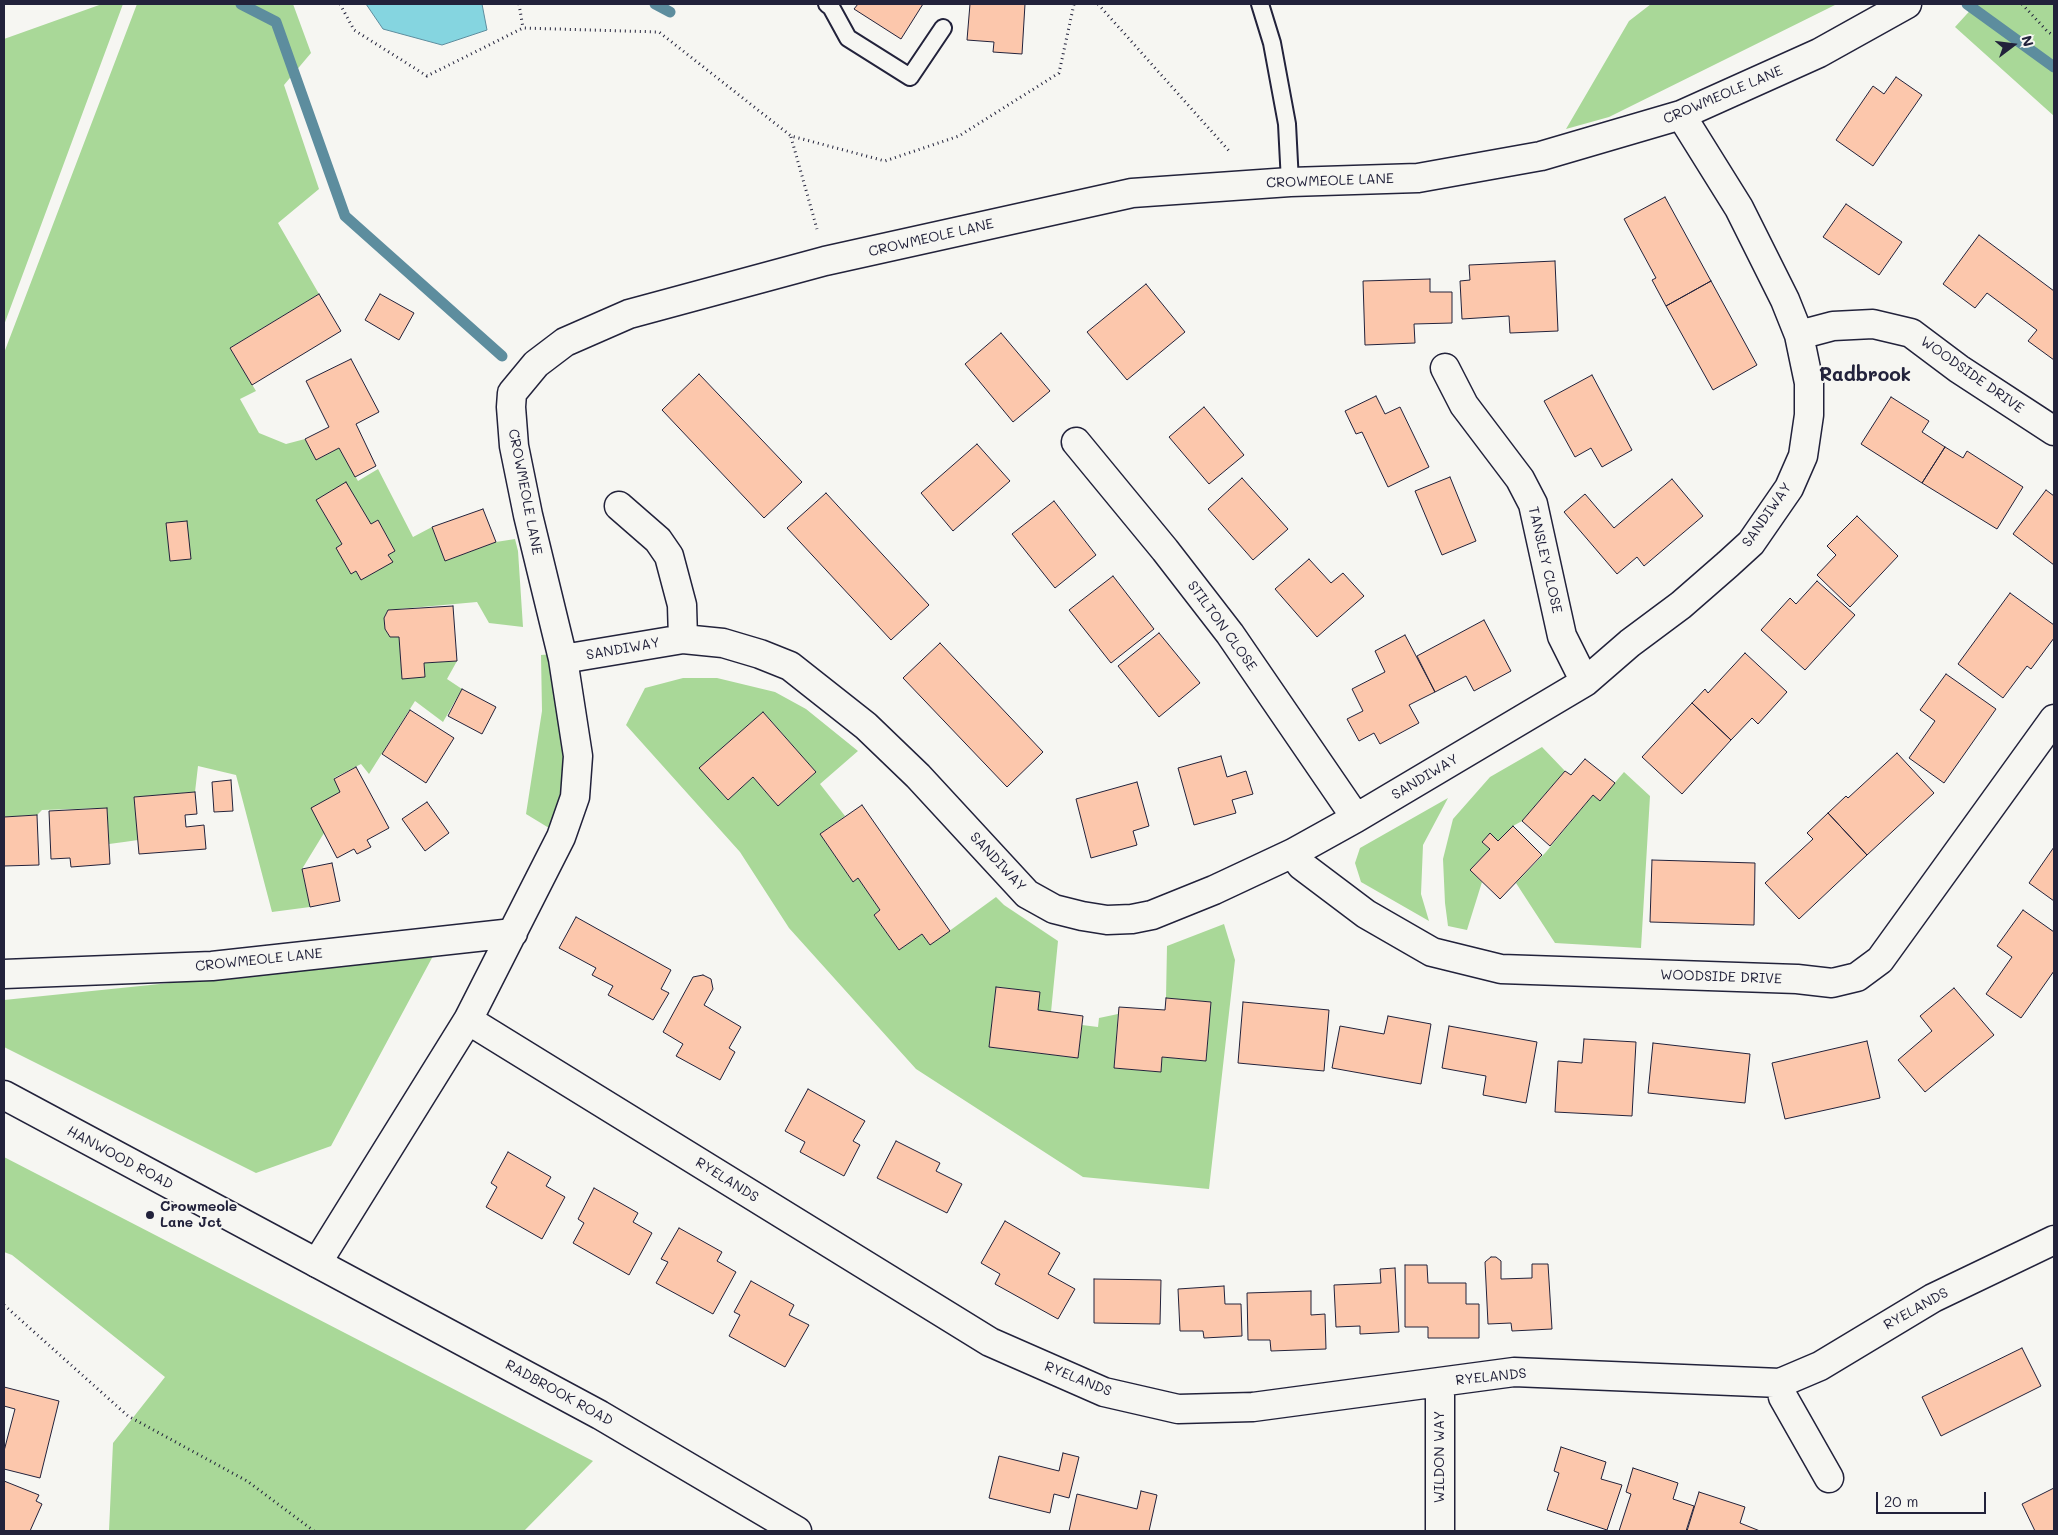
<!DOCTYPE html>
<style>
body{margin:0}
#map{position:relative;width:2058px;height:1535px;overflow:hidden;background:#f6f6f2;font-family:Mali,sans-serif}
canvas{display:block}
.frame{position:absolute;inset:0;border:5px solid #22223b;pointer-events:none}
.north{position:absolute;left:1988px;top:20px;width:50px;height:50px;-webkit-text-stroke:4px #f6f6f2;paint-order:stroke;rotate:75deg;font-size:14px;font-weight:700;line-height:20px;text-align:center;color:#22223b}
.north::after{content:'';display:block;margin:auto;width:18px;height:22px;background:#22223b;clip-path:polygon(50% 0,100% 100%,50% 72%,0 100%)}
.scale{position:absolute;left:1876px;top:1492px;width:110px;height:22px;box-sizing:border-box;border:2px solid #22223b;border-top:0;padding-left:6px;font-size:15px;line-height:18px;white-space:nowrap;color:#22223b;-webkit-text-stroke:4px #f6f6f2;paint-order:stroke}
</style>
<div id="map">
<canvas width="2058" height="1535"></canvas>
<div class="frame"></div>
<div class="north">N</div>
<div class="scale">20 m</div>
</div>
<script>
const ctx = document.querySelector('canvas').getContext('2d');
ctx.lineJoin = 'round';
function fillPath(path, color) {
  ctx.fillStyle = color;
  ctx.fill(path, 'evenodd');
}
function shape(rows) {
  const path = new Path2D();
  for (const r of rows) {
    path.moveTo(r[0], r[1]);
    for (let i = 2; i < r.length; i += 2) path.lineTo(r[i], r[i + 1]);
  }
  return path;
}
function stroke(path, color, width, dash) {
  ctx.strokeStyle = color;
  ctx.lineWidth = width;
  ctx.lineCap = dash ? 'butt' : 'round';
  ctx.setLineDash(dash || []);
  ctx.stroke(path);
}
function drawText(font, color, halo, rows, align = 'center') {
  ctx.font = font + ' Mali,sans-serif';
  ctx.lineWidth = 4;
  ctx.setLineDash([]);
  ctx.textBaseline = 'middle';
  ctx.strokeStyle = halo;
  ctx.fillStyle = color;
  for (const [text, x, y, turn = 0] of rows) {
    ctx.save();
    ctx.translate(x, y);
    ctx.rotate((+turn || 0) * Math.PI / 180);
    ctx.textAlign = isNaN(turn) ? turn : align;
    if (halo) ctx.strokeText(text, 0, 0);
    ctx.fillText(text, 0, 0);
    ctx.restore();
  }
}
const green = shape([
 [102,4,123,4,4,325,4,39],
 [137,4,293,4,311,53,284,85,319,189,278,223,319,294,230,348,256,391,240,399,259,433,286,444,305,439,316,460,339,448,358,481,378,469,413,537,432,527,445,561,496,542,515,539,518,551,523,627,489,623,477,602,388,610,384,618,385,629,390,637,399,637,402,679,425,677,424,663,457,661,447,679,462,689,443,722,415,701,369,774,361,764,334,778,340,792,324,833,302,869,310,907,272,912,236,775,198,766,195,792,134,797,138,840,124,842,109,844,107,808,42,810,37,815,4,817,4,353],
 [346,483,371,524,378,520,395,551,388,555,392,562,361,580,356,571,351,574,336,548,342,544,316,500],
 [1651,4,1837,4,1609,117,1566,129,1629,21],
 [1976,4,2054,4,2054,116,1955,27],
 [554,654,568,755,557,829,549,828,526,814,542,711,541,655],
 [683,678,717,678,775,692,806,709,858,751,820,784,845,816,820,834,853,882,858,878,880,910,874,915,899,950,922,934,930,945,996,897,1004,905,1058,941,1051,1012,1038,1010,1040,992,996,987,989,1047,1078,1058,1082,1025,1098,1027,1099,1018,1118,1014,1114,1068,1161,1072,1162,1057,1206,1061,1211,1002,1166,998,1167,946,1224,924,1235,960,1209,1189,1083,1177,916,1069,789,928,740,852,626,725,645,688],
 [763,712,816,772,778,806,753,777,728,800,700,768],
 [1542,747,1565,771,1522,821,1513,826,1498,841,1490,834,1482,842,1490,849,1470,870,1482,882,1467,930,1448,926,1445,903,1443,859,1453,819,1490,777],
 [1624,772,1650,796,1641,948,1555,943,1516,883,1546,852,1593,795,1600,800],
 [1448,798,1423,845,1421,894,1429,921,1361,882,1355,863,1360,848],
 [433,956,331,1146,256,1173,4,1047,4,1000],
 [4,1157,593,1461,524,1531,109,1531,113,1443,165,1377,12,1255,4,1252]
]);
const water = shape([
 [366,4,482,4,487,30,442,45,383,29,366,4]
]);
const stream = shape([
 [241,4,276,22,345,216,502,356],
 [655,4,670,12],
 [1967,4,2054,67]
]);
const building = shape([
 [858,4,923,4,901,39,854,9,858,4],
 [970,4,1025,4,1022,54,993,52,994,42,967,40,970,4],
 [1896,77,1922,95,1873,166,1836,140,1873,86,1884,94,1896,77],
 [1665,197,1711,281,1666,306,1652,280,1656,278,1624,219,1665,197],
 [1846,204,1902,242,1879,275,1823,237,1846,204],
 [1979,235,2054,291,2054,360,2028,341,2037,330,1987,293,1975,308,1943,284,1979,235],
 [1555,261,1558,331,1510,333,1509,316,1462,319,1460,281,1470,280,1469,265,1555,261],
 [1430,279,1430,292,1452,292,1452,323,1414,324,1415,343,1365,345,1363,281,1430,279],
 [1711,281,1757,365,1713,390,1666,306,1711,281],
 [1146,284,1185,332,1127,380,1087,332,1146,284],
 [319,294,341,331,252,385,230,348,319,294],
 [380,294,414,313,399,340,365,320,380,294],
 [1001,333,1050,391,1013,422,965,364,1001,333],
 [351,359,379,412,356,424,376,466,355,477,339,448,316,460,305,439,329,427,306,381,351,359],
 [699,374,802,482,764,518,662,410,699,374],
 [1592,375,1632,450,1602,467,1591,448,1575,457,1544,401,1592,375],
 [1376,396,1385,414,1400,407,1429,467,1388,487,1362,432,1356,434,1345,411,1376,396],
 [1891,397,1929,421,1922,432,1945,447,1922,483,1861,444,1891,397],
 [1204,407,1244,455,1209,484,1169,437,1204,407],
 [977,444,1010,481,953,531,921,493,977,444],
 [1945,447,1963,458,1967,451,2023,487,1997,529,1922,483,1945,447],
 [1450,477,1476,541,1442,555,1415,491,1450,477],
 [1242,478,1288,529,1253,560,1208,509,1242,478],
 [1672,479,1703,516,1644,566,1637,557,1617,574,1564,512,1585,494,1614,528,1672,479],
 [346,482,371,524,378,520,395,551,388,555,393,562,361,580,356,571,351,574,336,548,342,544,316,500,346,482],
 [2046,490,2054,496,2054,565,2013,534,2046,490],
 [826,493,929,605,891,640,787,528,826,493],
 [1054,501,1096,555,1055,588,1012,534,1054,501],
 [483,509,496,542,445,561,432,527,483,509],
 [1857,516,1898,556,1850,607,1817,575,1836,555,1827,546,1857,516],
 [187,521,191,559,170,561,166,523,187,521],
 [1309,559,1331,583,1343,573,1364,596,1317,637,1275,589,1309,559],
 [1113,576,1154,629,1111,663,1069,610,1113,576],
 [1817,581,1855,615,1805,670,1761,630,1790,598,1796,604,1817,581],
 [2010,593,2054,625,2054,638,2031,669,2027,666,2003,698,1958,664,2010,593],
 [453,606,457,661,424,663,425,677,402,679,399,637,390,637,385,629,384,618,388,610,453,606],
 [1484,620,1511,671,1474,691,1466,676,1435,692,1417,656,1484,620],
 [1159,633,1200,683,1159,717,1118,666,1159,633],
 [1405,635,1435,692,1409,705,1419,723,1380,744,1374,733,1359,741,1347,719,1363,711,1352,689,1385,672,1375,651,1405,635],
 [940,643,1043,752,1007,787,903,678,940,643],
 [1745,653,1787,692,1758,724,1752,718,1731,740,1692,703,1705,689,1708,693,1745,653],
 [1946,674,1996,709,1944,783,1909,758,1935,721,1920,710,1946,674],
 [462,689,496,707,482,734,448,716,462,689],
 [1692,703,1731,740,1682,794,1642,757,1692,703],
 [410,710,454,738,426,783,382,754,410,710],
 [763,712,816,772,778,806,753,777,728,800,699,768,763,712],
 [1897,753,1934,793,1867,855,1828,813,1846,796,1848,798,1897,753],
 [1221,756,1227,777,1246,771,1253,794,1232,800,1236,813,1194,825,1178,768,1221,756],
 [1585,759,1615,783,1600,801,1593,795,1550,846,1522,821,1565,771,1571,775,1585,759],
 [356,767,389,828,367,840,371,847,357,854,354,849,337,858,311,808,340,792,334,779,356,767],
 [231,780,233,811,214,812,212,782,231,780],
 [1137,782,1149,826,1133,831,1137,845,1091,858,1076,799,1137,782],
 [195,792,197,814,185,815,186,827,204,825,206,849,139,854,134,797,195,792],
 [427,802,449,833,425,851,402,819,427,802],
 [862,805,950,931,930,945,922,934,899,950,874,915,880,910,858,878,853,882,820,834,862,805],
 [107,808,110,864,71,867,70,858,51,859,49,811,107,808],
 [1828,813,1867,855,1799,919,1765,883,1813,839,1807,833,1828,813],
 [37,815,39,865,4,866,4,817,37,815],
 [1513,826,1542,855,1500,899,1470,870,1490,849,1482,842,1490,833,1498,841,1513,826],
 [2054,847,2054,901,2029,883,2054,847],
 [1652,860,1755,863,1754,925,1650,922,1652,860],
 [332,863,340,901,310,907,302,869,332,863],
 [2023,910,2054,932,2054,971,2021,1018,1986,994,2012,957,1997,946,2023,910],
 [576,917,671,970,661,989,669,993,653,1020,608,995,613,986,592,975,596,968,559,948,576,917],
 [703,975,711,979,713,989,704,1005,741,1027,729,1048,735,1052,720,1080,676,1056,683,1044,663,1032,693,977,703,975],
 [996,987,1040,992,1038,1010,1083,1016,1078,1058,989,1047,996,987],
 [1954,988,1994,1035,1925,1092,1898,1060,1932,1031,1920,1016,1954,988],
 [1166,998,1211,1002,1206,1061,1162,1057,1161,1072,1114,1068,1119,1007,1165,1010,1166,998],
 [1243,1002,1329,1010,1324,1071,1238,1063,1243,1002],
 [1388,1016,1431,1024,1421,1084,1332,1068,1340,1026,1384,1034,1388,1016],
 [1449,1026,1537,1042,1526,1103,1483,1095,1486,1076,1442,1068,1449,1026],
 [1584,1039,1636,1042,1632,1116,1555,1112,1558,1061,1582,1063,1584,1039],
 [1867,1041,1880,1098,1785,1119,1772,1063,1867,1041],
 [1653,1043,1750,1054,1745,1103,1648,1093,1653,1043],
 [808,1089,865,1121,853,1141,860,1145,844,1176,800,1152,805,1142,785,1131,808,1089],
 [896,1141,940,1163,936,1171,962,1184,947,1213,877,1178,896,1141],
 [508,1152,551,1177,546,1186,565,1197,542,1239,486,1207,497,1187,491,1183,508,1152],
 [594,1188,638,1213,633,1222,652,1233,629,1275,573,1243,584,1223,578,1219,594,1188],
 [1005,1221,1060,1253,1048,1274,1075,1289,1058,1319,995,1284,1000,1274,981,1263,1005,1221],
 [679,1228,722,1252,717,1261,736,1272,713,1314,656,1283,668,1262,661,1259,679,1228],
 [1491,1257,1496,1257,1501,1261,1501,1279,1532,1278,1532,1264,1548,1264,1552,1329,1512,1331,1511,1323,1488,1324,1485,1262,1491,1257],
 [1405,1265,1427,1265,1428,1283,1466,1283,1466,1304,1479,1304,1479,1338,1428,1338,1428,1327,1405,1327,1405,1265],
 [1395,1268,1399,1332,1360,1334,1360,1326,1336,1327,1334,1285,1381,1283,1380,1269,1395,1268],
 [1094,1279,1161,1280,1160,1324,1094,1323,1094,1279],
 [751,1281,794,1305,789,1315,809,1325,785,1367,729,1336,740,1315,734,1312,751,1281],
 [1224,1286,1225,1304,1241,1304,1242,1336,1204,1338,1203,1331,1180,1331,1178,1289,1224,1286],
 [1311,1291,1311,1315,1325,1314,1326,1349,1271,1351,1270,1340,1248,1340,1247,1293,1311,1291],
 [2022,1348,2041,1386,1941,1436,1922,1397,2022,1348],
 [4,1387,59,1401,40,1478,4,1469,4,1451,15,1409,4,1406,4,1387],
 [1561,1447,1606,1462,1601,1479,1622,1485,1607,1530,1547,1510,1559,1473,1554,1471,1561,1447],
 [1063,1453,1079,1457,1069,1498,1054,1494,1050,1513,989,1498,999,1456,1059,1471,1063,1453],
 [1633,1468,1678,1483,1673,1499,1694,1506,1686,1531,1619,1531,1631,1494,1626,1492,1633,1468],
 [4,1481,39,1495,36,1501,42,1504,30,1531,4,1531,4,1481],
 [2054,1488,2054,1531,2035,1531,2022,1504,2054,1488],
 [1141,1491,1157,1495,1149,1531,1069,1531,1077,1494,1137,1509,1141,1491],
 [1699,1492,1745,1507,1740,1523,1760,1531,1687,1531,1699,1492]
]);
const path = shape([
 [340,4,354,30,427,76,523,28,659,32,791,136,885,161,959,136,1059,73,1074,4],
 [519,4,523,28],
 [1098,4,1230,152],
 [2022,4,2047,31,2054,36],
 [791,137,817,229],
 [4,1305,128,1416,247,1481,314,1531]
]);
const service = shape([
 [827,4,831,7,848,38,910,77,943,28],
 [1260,4,1272,43,1287,124,1290,182]
]);
const minor = shape([
 [1799,335,1833,326,1873,324,1911,333,1959,369,2054,431],
 [1445,368,1464,405,1520,479,1533,504,1562,636,1585,682],
 [1076,442,1165,550,1230,634,1356,818],
 [619,506,658,540,669,556,682,605,683,639],
 [563,659,683,639,723,643,760,654,790,666,866,726,918,776,1027,894,1054,909,1082,916,1107,920,1132,919,1152,915,1214,890,1293,853,1356,818,1585,682,1630,643,1681,605,1728,564,1751,543,1789,488,1803,456,1809,415,1809,383,1799,335,1785,300,1739,208,1681,115],
 [1293,853,1301,865,1366,914,1432,952,1501,969,1797,979,1832,983,1857,977,1880,960,2054,719],
 [4,974,212,966,513,933],
 [468,1020,990,1342,1104,1392,1178,1409,1253,1407,1514,1372,1780,1383,1820,1366,1933,1298,2054,1240],
 [317,1263,468,1020,561,837,575,797,578,756,563,659,528,515,514,446,511,407,512,393,536,364,565,342,629,314,825,261,1132,193,1290,182,1418,178,1541,156,1681,115,1819,53,1907,4],
 [1780,1383,1783,1397,1829,1478],
 [1440,1531,1440,1384]
]);
const primary = shape([
 [4,1095,600,1415,797,1531]
]);
const markers = [
 [150,1215,5,"#22223b"]
];
const streetNames = [
 ["CROWMEOLE LANE",1723,95,-23],
 ["CROWMEOLE LANE",1330,181,-2],
 ["CROWMEOLE LANE",931,238,-13],
 ["WOODSIDE DRIVE",1972,375,35],
 ["CROWMEOLE LANE",525,492,79],
 ["SANDIWAY",1767,515,-55],
 ["TANSLEY CLOSE",1545,560,77],
 ["STILTON CLOSE",1222,626,54],
 ["SANDIWAY",623,649,-10],
 ["SANDIWAY",1425,777,-31],
 ["SANDIWAY",998,862,47],
 ["CROWMEOLE LANE",259,960,-6],
 ["WOODSIDE DRIVE",1721,977,2],
 ["HANWOOD ROAD",120,1158,28],
 ["RYELANDS",727,1180,32],
 ["RYELANDS",1916,1309,-29],
 ["RYELANDS",1491,1377,-6],
 ["RYELANDS",1078,1379,22],
 ["RADBROOK ROAD",559,1393,29],
 ["WILDON WAY",1440,1457,-90]
];
const poiNames = [
 ["Crowmeole",160,1207],
 ["Lane Jct",160,1223]
];
const districtNames = [
 ["Radbrook",1865,375]
];
fillPath(green, '#a9d898');
fillPath(water, '#85d5e0');
stroke(water, '#5d8d9e', 1);
stroke(stream, '#5d8d9e', 11);
fillPath(building, '#fcc7ac');
stroke(building, '#22223b', 1);
stroke(service, '#22223b', 20);
stroke(minor, '#22223b', 31);
stroke(primary, '#22223b', 31);
stroke(path, '#22223b', 3, [1, 4]);
stroke(service, '#f6f6f2', 16);
stroke(minor, '#f6f6f2', 28);
stroke(primary, '#f6f6f2', 28);
for (const [x, y, r, color] of markers) {
  const dot = new Path2D();
  dot.arc(x, y, r, 0, 2 * Math.PI);
  ctx.fillStyle = color;
  ctx.fill(dot);
  stroke(dot, '#f6f6f2', 2);
}
drawText('14px', '#22223b', '#f6f6f2', streetNames);
drawText('bold 14px', '#22223b', '#f6f6f2', poiNames, 'left');
drawText('bold 19px', '#22223b', '#f6f6f2', districtNames);
</script>
